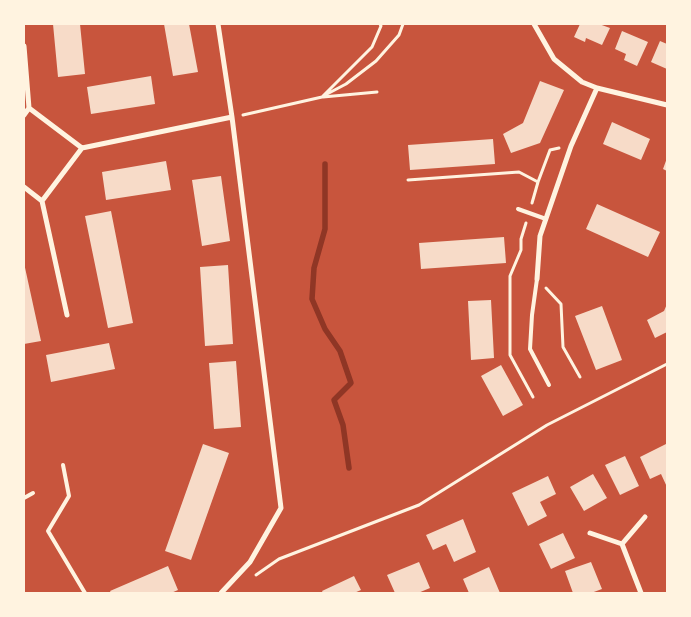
<!DOCTYPE html>
<style>
body{margin:0}
#map{position:relative;width:691px;height:617px;overflow:hidden;background:#c8553d;font-family:Mulish,sans-serif}
canvas{display:block}
.frame{position:absolute;inset:0;border:25px solid #fff3e0;pointer-events:none}
</style>
<div id="map">
<canvas width="691" height="617"></canvas>
<div class="frame"></div>
</div>
<script>
const ctx = document.querySelector('canvas').getContext('2d');
ctx.lineJoin = 'round';
function shape(rows) {
  const path = new Path2D();
  for (const r of rows) {
    path.moveTo(r[0], r[1]);
    for (let i = 2; i < r.length; i += 2) path.lineTo(r[i], r[i + 1]);
  }
  return path;
}
function stroke(path, color, width, dash) {
  ctx.strokeStyle = color;
  ctx.lineWidth = width;
  ctx.lineCap = dash ? 'butt' : 'round';
  ctx.setLineDash(dash || []);
  ctx.stroke(path);
}
function fillPath(path, color) {
  ctx.fillStyle = color;
  ctx.fill(path, 'evenodd');
}
const stream = shape([
 [325,164,325,229,314,268,312,299,325,329,340,351,351,383,334,400,343,425,349,468]
]);
const building = shape([
 [53,24,80,24,85,74,58,77],
 [164,24,189,24,198,72,173,76],
 [580,24,599,24,610,28,602,45,586,38,585,42,574,37],
 [622,31,648,42,637,66,624,60,626,54,615,49],
 [660,41,667,44,667,69,651,62],
 [151,76,155,104,91,114,87,87],
 [540,81,564,90,540,143,511,153,503,134,523,123],
 [612,122,650,139,641,160,603,144],
 [493,139,495,164,410,170,408,145],
 [667,158,667,171,663,169],
 [166,161,171,190,106,200,102,172],
 [221,176,230,241,202,246,192,180],
 [597,204,660,232,648,257,586,229],
 [111,211,133,323,108,328,85,216],
 [504,237,506,263,421,269,419,243],
 [24,263,41,341,24,344],
 [228,265,233,344,205,346,200,267],
 [491,300,494,358,471,360,468,301],
 [667,304,667,332,655,338,647,320,664,311],
 [602,306,622,360,596,370,575,316],
 [109,343,115,369,51,382,46,355],
 [236,361,241,427,214,429,209,363],
 [501,365,523,405,503,416,481,376],
 [203,444,229,453,191,560,165,551],
 [666,444,667,446,667,487,661,474,650,479,640,457],
 [625,456,639,486,620,495,605,465],
 [593,474,607,498,584,511,570,487],
 [548,476,556,494,540,502,547,516,528,526,512,493],
 [463,519,476,552,454,562,446,544,433,550,426,535],
 [563,533,575,558,551,569,539,544],
 [419,562,430,588,418,593,395,593,387,575],
 [591,562,602,589,591,593,573,593,565,571],
 [168,566,178,590,171,593,111,593,110,591],
 [489,567,500,593,469,593,463,579],
 [354,576,361,590,354,593,323,593,322,591]
]);
const path = shape([
 [327,94,346,84,376,61,399,35,403,24],
 [323,97,377,92],
 [243,115,322,97,372,47,381,26,380,24],
 [408,180,519,172,538,182,550,150,559,148],
 [532,203,538,182],
 [526,223,521,239,521,250,510,276,510,355,533,397],
 [546,288,561,304,563,347,580,377],
 [256,575,279,559,419,505,547,425,667,364]
]);
const service = shape([
 [518,209,546,219],
 [537,279,532,315,530,349,549,385],
 [63,465,69,496,48,531,85,593],
 [24,498,33,493]
]);
const minor = shape([
 [218,24,232,117,281,508,250,562,221,593],
 [534,24,554,59,582,82,597,88,667,105],
 [24,46,29,108],
 [24,115,29,108,82,148],
 [24,187,42,201,82,148,232,117],
 [42,201,67,315],
 [537,279,540,236,571,146,597,88],
 [590,533,622,544],
 [641,593,622,544,645,517]
]);
stroke(stream, '#8f3625', 5.5);
fillPath(building, '#f7dbc8');
stroke(path, '#fff3e0', 3);
stroke(service, '#fff3e0', 4);
stroke(minor, '#fff3e0', 5);
</script>
